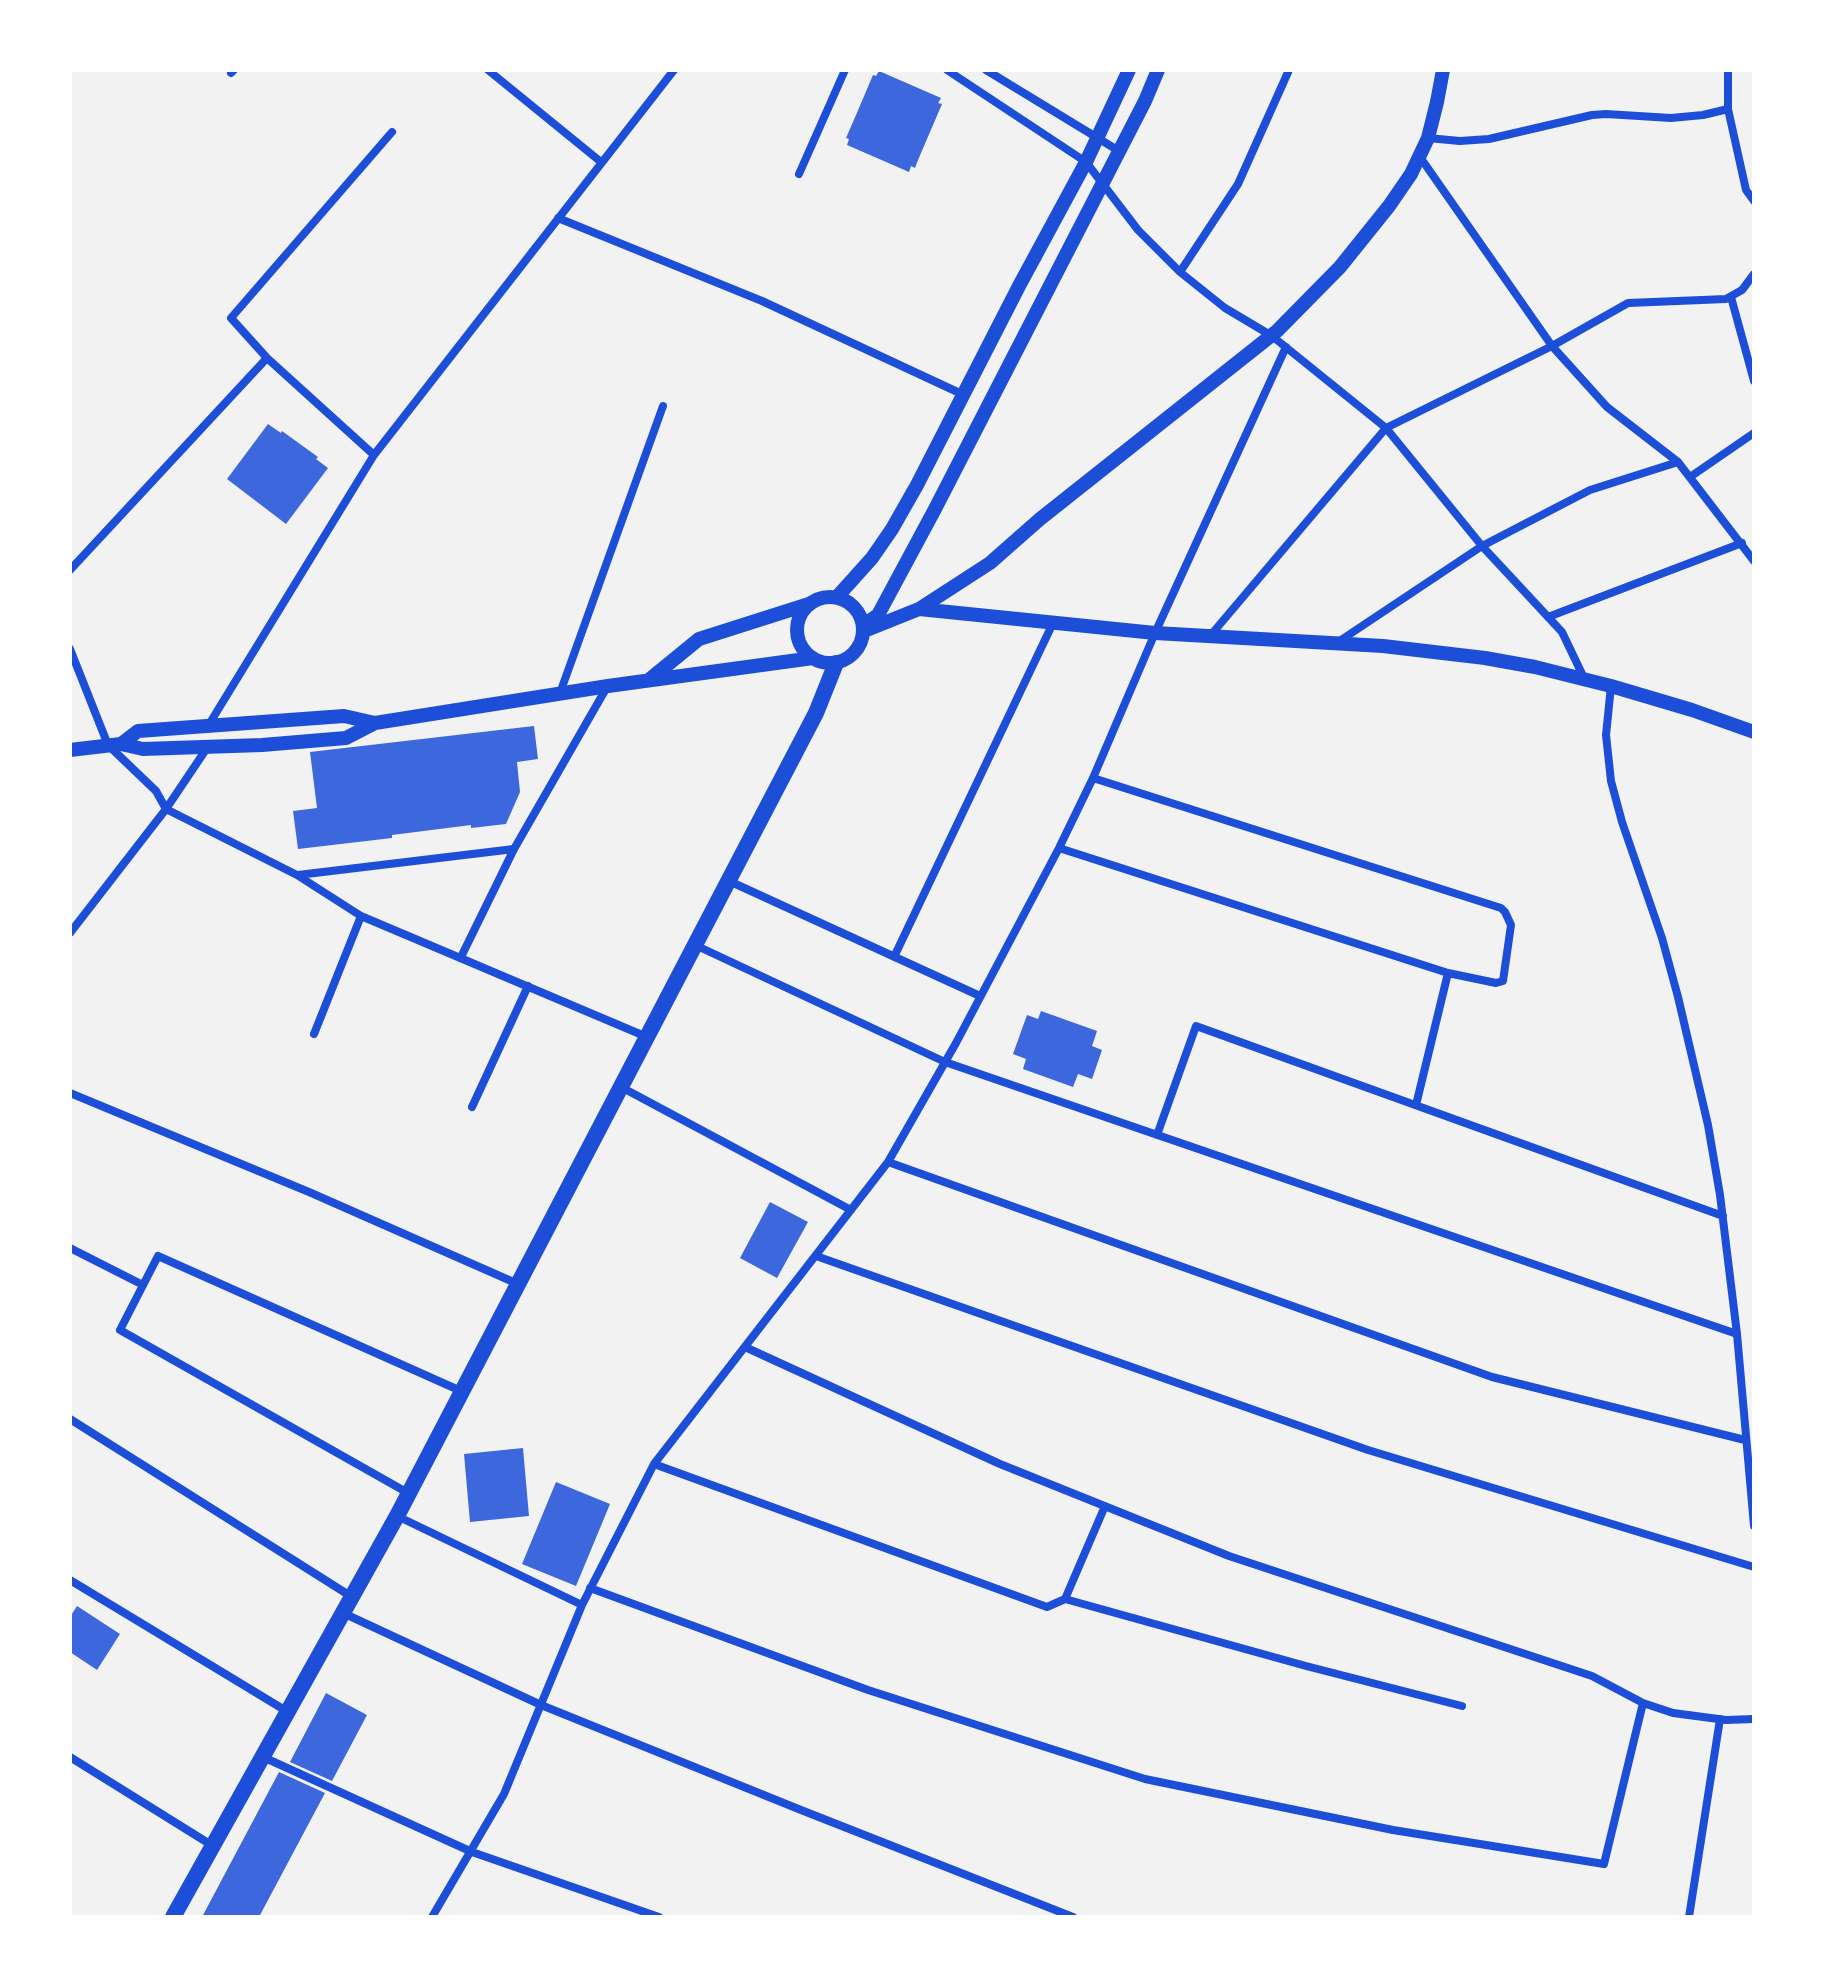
<!DOCTYPE html>
<style>
body{margin:0}
#map{position:relative;width:1824px;height:1987px;overflow:hidden;background:#f2f2f2;font-family:"Roboto Condensed",sans-serif}
canvas{display:block}
.frame{position:absolute;inset:0;border:72px solid #fff;pointer-events:none}
</style>
<div id="map">
<canvas width="1824" height="1987"></canvas>
<div class="frame"></div>
</div>
<script>
const ctx = document.querySelector('canvas').getContext('2d');
ctx.lineJoin = 'round';
function fillPath(path, color) {
  ctx.fillStyle = color;
  ctx.fill(path, 'evenodd');
}
function shape(rows) {
  const path = new Path2D();
  for (const r of rows) {
    if (r.length === 3) {
      path.moveTo(r[0] + r[2], r[1]);
      path.arc(r[0], r[1], r[2], 0, 2 * Math.PI);
      continue;
    }
    path.moveTo(r[0], r[1]);
    for (let i = 2; i < r.length; i += 2) path.lineTo(r[i], r[i + 1]);
  }
  return path;
}
function stroke(path, color, width, dash) {
  ctx.strokeStyle = color;
  ctx.lineWidth = width;
  ctx.lineCap = dash ? 'butt' : 'round';
  ctx.setLineDash(dash || []);
  ctx.stroke(path);
}
const building = shape([
 [879,71,941,98,938,103,942,104,918,160,915,168,911,166,909,172,847,145,849,139,846,138,856,115,873,75,876,76],
 [268,424,281,433,282,431,318,457,316,459,328,468,286,524,227,479],
 [534,726,538,759,517,762,520,792,506,824,471,828,471,825,392,835,392,838,298,849,293,811,317,808,310,752],
 [1041,1011,1097,1031,1092,1046,1102,1050,1092,1079,1078,1074,1073,1087,1023,1069,1026,1059,1013,1054,1027,1015,1038,1019],
 [770,1202,808,1222,777,1278,740,1258],
 [523,1448,529,1516,470,1522,464,1454],
 [556,1482,610,1504,576,1586,522,1564],
 [77,1606,120,1634,97,1670,70,1652,70,1617],
 [326,1693,367,1715,332,1781,290,1762],
 [279,1772,325,1793,259,1917,202,1917]
]);
const minor = shape([
 [488,70,601,162],
 [947,70,1086,162,1138,230,1180,272,1225,308,1272,336,1386,428,1482,546,1562,632,1584,678],
 [986,70,1119,151],
 [1728,70,1728,109,1746,190,1754,201],
 [231,73,234,70],
 [1428,138,1460,141,1489,139,1592,115,1606,114,1671,118,1703,115,1728,109],
 [1420,157,1552,346,1607,407,1678,462,1754,561],
 [799,174,845,70],
 [558,218,762,301,964,395],
 [1180,272,1238,184,1289,70],
 [1731,297,1754,381],
 [267,358,231,318,392,132],
 [1690,477,1754,433],
 [70,570,267,358,374,455],
 [1548,617,1742,543],
 [1210,636,1386,428,1552,346,1628,303,1726,299,1742,290,1754,274],
 [1338,642,1482,546,1590,490,1678,462],
 [70,649,108,745,156,791,166,809,297,875,361,916,647,1037],
 [1611,686,1606,735,1611,781,1622,822,1662,938,1678,997,1708,1125,1720,1195,1737,1334,1754,1526],
 [560,693,663,406],
 [208,726,374,455,674,70],
 [1093,778,1501,908,1505,912,1511,925,1503,981,1496,983,1448,973],
 [1059,848,1448,973,1416,1105],
 [298,875,514,849],
 [729,881,980,996],
 [70,933,166,809,207,748],
 [695,945,945,1062,1737,1334],
 [461,957,514,849,607,687],
 [894,957,1053,623],
 [314,1034,361,916],
 [621,1087,851,1210],
 [70,1093,309,1192,518,1284],
 [472,1107,528,986],
 [1157,1135,1196,1026,1723,1216],
 [888,1162,1492,1377,1745,1440],
 [70,1248,143,1285],
 [816,1256,1368,1450,1754,1567],
 [745,1347,1000,1464,1229,1556,1592,1676,1643,1703,1673,1713,1726,1720,1754,1719],
 [70,1419,352,1597],
 [654,1464,1047,1607,1065,1599,1105,1506],
 [408,1493,120,1330,158,1256,461,1391],
 [397,1516,582,1605],
 [70,1580,288,1712],
 [590,1588,868,1690,1145,1779,1393,1830,1604,1864,1643,1703],
 [1065,1599,1306,1666,1462,1706],
 [343,1613,541,1705,801,1810,1073,1917],
 [70,1757,213,1846],
 [263,1757,472,1852,659,1917],
 [432,1917,504,1794,582,1605,654,1464,888,1162,956,1043,1059,848,1093,778,1155,633,1286,347],
 [1689,1917,1720,1719]
]);
const tertiary = shape([
 [830,630,33],
 [837,597,872,558,892,529,917,485,1019,286,1086,162,1129,70],
 [919,609,1155,633,1383,646,1485,658,1535,667,1611,686,1692,710,1754,732],
 [864,625,878,615,935,509,1145,101,1158,70],
 [864,631,919,609,990,563,1040,519,1277,331,1340,267,1389,206,1411,174,1428,138,1437,102,1443,70],
 [650,679,699,639,809,604],
 [121,744,138,731,344,716,375,723],
 [70,750,121,744,143,749,262,745,346,738,375,723,608,686,813,658]
]);
const secondary = shape([
 [173,1917,397,1516,816,713,836,663]
]);
fillPath(building, '#3d67dc');
stroke(minor, '#1d4ed8', 8);
stroke(tertiary, '#1d4ed8', 14);
stroke(secondary, '#1d4ed8', 16);
</script>
